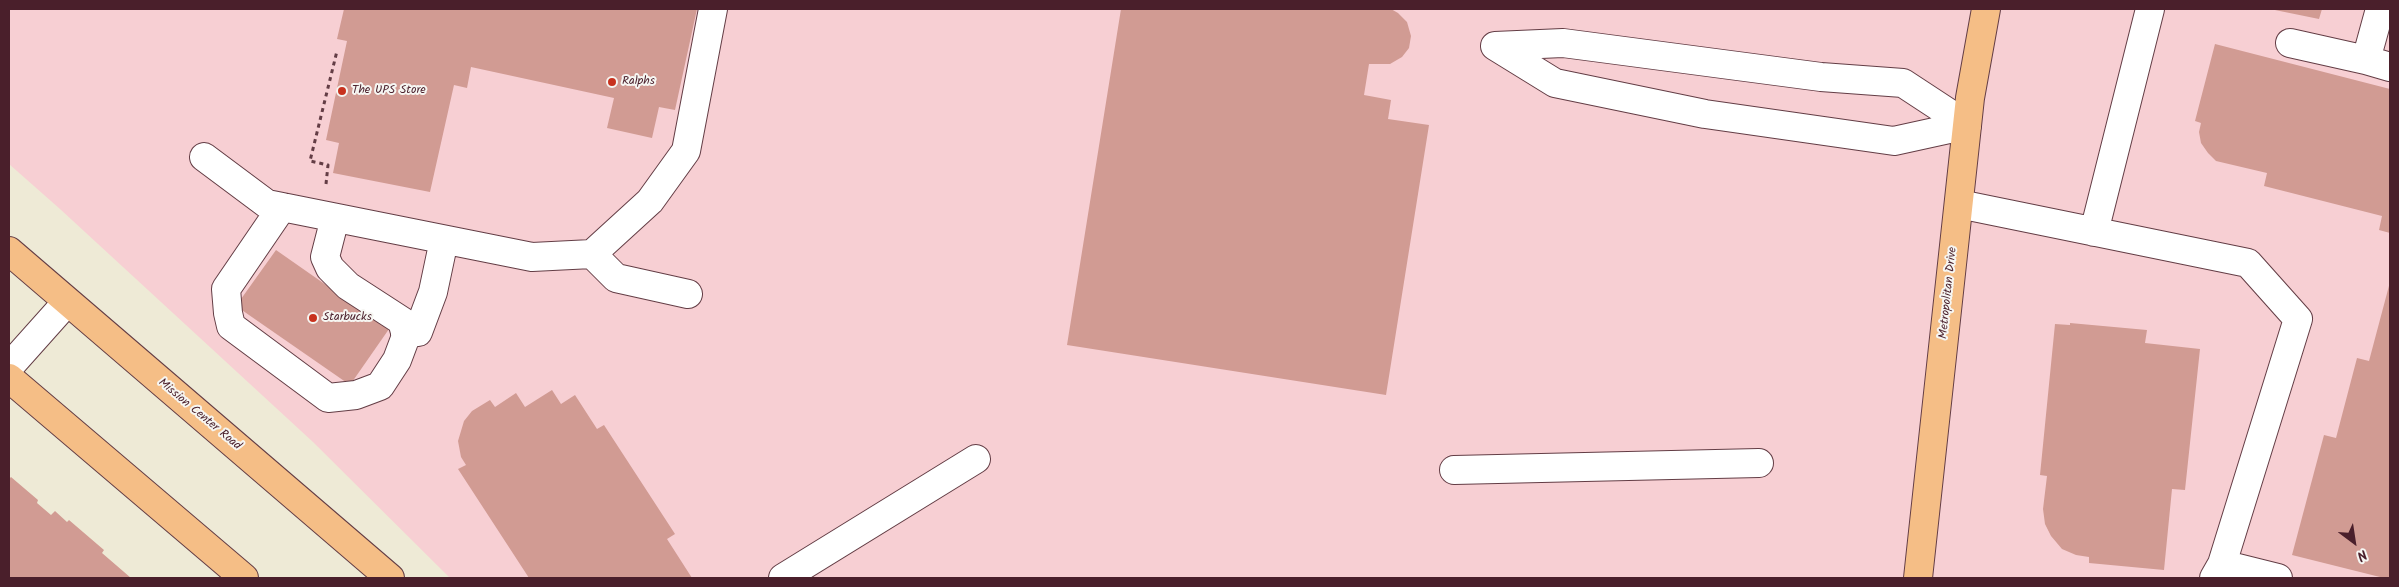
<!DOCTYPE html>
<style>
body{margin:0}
#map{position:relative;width:2399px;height:587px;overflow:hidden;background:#eeead6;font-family:Kalam,sans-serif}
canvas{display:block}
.frame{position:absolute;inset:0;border:10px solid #4a1f2b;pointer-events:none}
.north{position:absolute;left:2329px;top:517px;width:50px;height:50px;-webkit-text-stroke:4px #f6f6f2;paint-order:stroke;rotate:149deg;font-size:14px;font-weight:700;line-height:20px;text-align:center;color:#4a1f2b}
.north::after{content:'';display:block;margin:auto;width:18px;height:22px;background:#4a1f2b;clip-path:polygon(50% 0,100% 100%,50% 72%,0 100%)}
</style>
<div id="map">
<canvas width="2399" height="587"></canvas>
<div class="frame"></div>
<div class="north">N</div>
</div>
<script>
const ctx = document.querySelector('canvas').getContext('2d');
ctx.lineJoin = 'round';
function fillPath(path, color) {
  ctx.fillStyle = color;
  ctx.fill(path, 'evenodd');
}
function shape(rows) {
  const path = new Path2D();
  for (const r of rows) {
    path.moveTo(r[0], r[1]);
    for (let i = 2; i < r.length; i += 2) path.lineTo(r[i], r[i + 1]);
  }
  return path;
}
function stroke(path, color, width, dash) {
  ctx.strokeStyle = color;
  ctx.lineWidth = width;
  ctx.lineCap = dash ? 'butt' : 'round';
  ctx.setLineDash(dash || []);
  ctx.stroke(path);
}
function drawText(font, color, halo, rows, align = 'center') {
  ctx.font = font + ' Kalam,sans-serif';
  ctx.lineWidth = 4;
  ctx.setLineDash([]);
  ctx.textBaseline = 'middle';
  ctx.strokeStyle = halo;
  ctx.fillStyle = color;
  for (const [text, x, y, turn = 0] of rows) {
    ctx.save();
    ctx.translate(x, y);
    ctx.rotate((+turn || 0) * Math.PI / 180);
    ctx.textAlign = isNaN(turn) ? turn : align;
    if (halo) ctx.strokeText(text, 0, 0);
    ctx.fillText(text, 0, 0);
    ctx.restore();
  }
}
const built = shape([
 [9,9,2390,9,2390,578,450,578,313,442,60,209,9,164]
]);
const building = shape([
 [344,9,697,9,675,110,659,107,652,138,607,128,614,98,471,67,467,88,454,85,430,192,333,173,339,143,326,140,347,41,337,39],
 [1121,9,1391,9,1398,13,1407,22,1411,36,1409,48,1402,57,1390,64,1369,64,1364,95,1391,100,1388,119,1429,125,1386,395,1067,345],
 [2270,9,2322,9,2319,19],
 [2215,44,2390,89,2390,233,2379,230,2382,216,2264,186,2267,173,2216,161,2208,153,2201,143,2199,132,2201,123,2195,121],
 [276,250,389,329,350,385,236,306],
 [2390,282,2390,578,2384,578,2292,555,2324,435,2336,438,2357,358,2369,361],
 [2070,323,2147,330,2145,343,2200,349,2185,490,2172,489,2164,570,2089,563,2089,557,2076,555,2062,549,2051,536,2045,524,2043,509,2047,476,2040,475,2055,324,2070,325],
 [552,390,561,404,575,395,597,429,604,425,675,534,667,539,692,578,529,578,458,469,466,465,461,457,458,441,464,421,472,411,490,400,495,407,516,393,525,407],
 [11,477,38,500,37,503,51,515,55,511,67,522,69,520,104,550,102,553,131,578,9,578,9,479]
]);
const path = shape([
 [326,184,328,165,310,161,337,51]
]);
const minor = shape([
 [2380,9,2366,60,2390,67],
 [2290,43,2366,60],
 [1495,46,1555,83,1705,114,1894,141,1967,125],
 [1495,46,1563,43,1821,77,1903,83,1967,125],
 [204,157,267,204,532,257,592,254,650,201,686,151,713,9],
 [1959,204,2248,263,2298,319,2222,564],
 [282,207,226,289,228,313,231,326,328,398,356,395,380,386,397,360,406,336,402,321,348,286,330,268,325,257,335,218],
 [2094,232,2150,9],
 [592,254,616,278,688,294],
 [405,334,418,332,433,292,444,240],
 [9,367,67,302],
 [1454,470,1759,463],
 [783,578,976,459],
 [2214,578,2222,564,2278,578]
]);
const major = shape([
 [9,251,390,578],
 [9,378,244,578],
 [1918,578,1970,98,1986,9]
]);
const markers = [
 [612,82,5,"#c8321e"],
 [342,91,5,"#c8321e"],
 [313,318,5,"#c8321e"]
];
const poiNames = [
 ["Ralphs",622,82],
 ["The UPS Store",352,91],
 ["Starbucks",323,318]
];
const streetNames = [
 ["Metropolitan Drive",1949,293,-84],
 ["Mission Center Road",199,415,40]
];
fillPath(built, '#f7cfd3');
fillPath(building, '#d19b93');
stroke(minor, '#633d45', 30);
stroke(major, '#633d45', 30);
stroke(path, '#633d45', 3, [4, 4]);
stroke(minor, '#fff', 28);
stroke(major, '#f5be86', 28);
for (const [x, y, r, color] of markers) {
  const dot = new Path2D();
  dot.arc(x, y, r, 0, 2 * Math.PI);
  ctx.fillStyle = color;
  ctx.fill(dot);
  stroke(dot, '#f6f6f2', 2);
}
drawText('12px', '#4a1f2b', '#f6f6f2', poiNames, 'left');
drawText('12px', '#4a1f2b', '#f6f6f2', streetNames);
</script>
